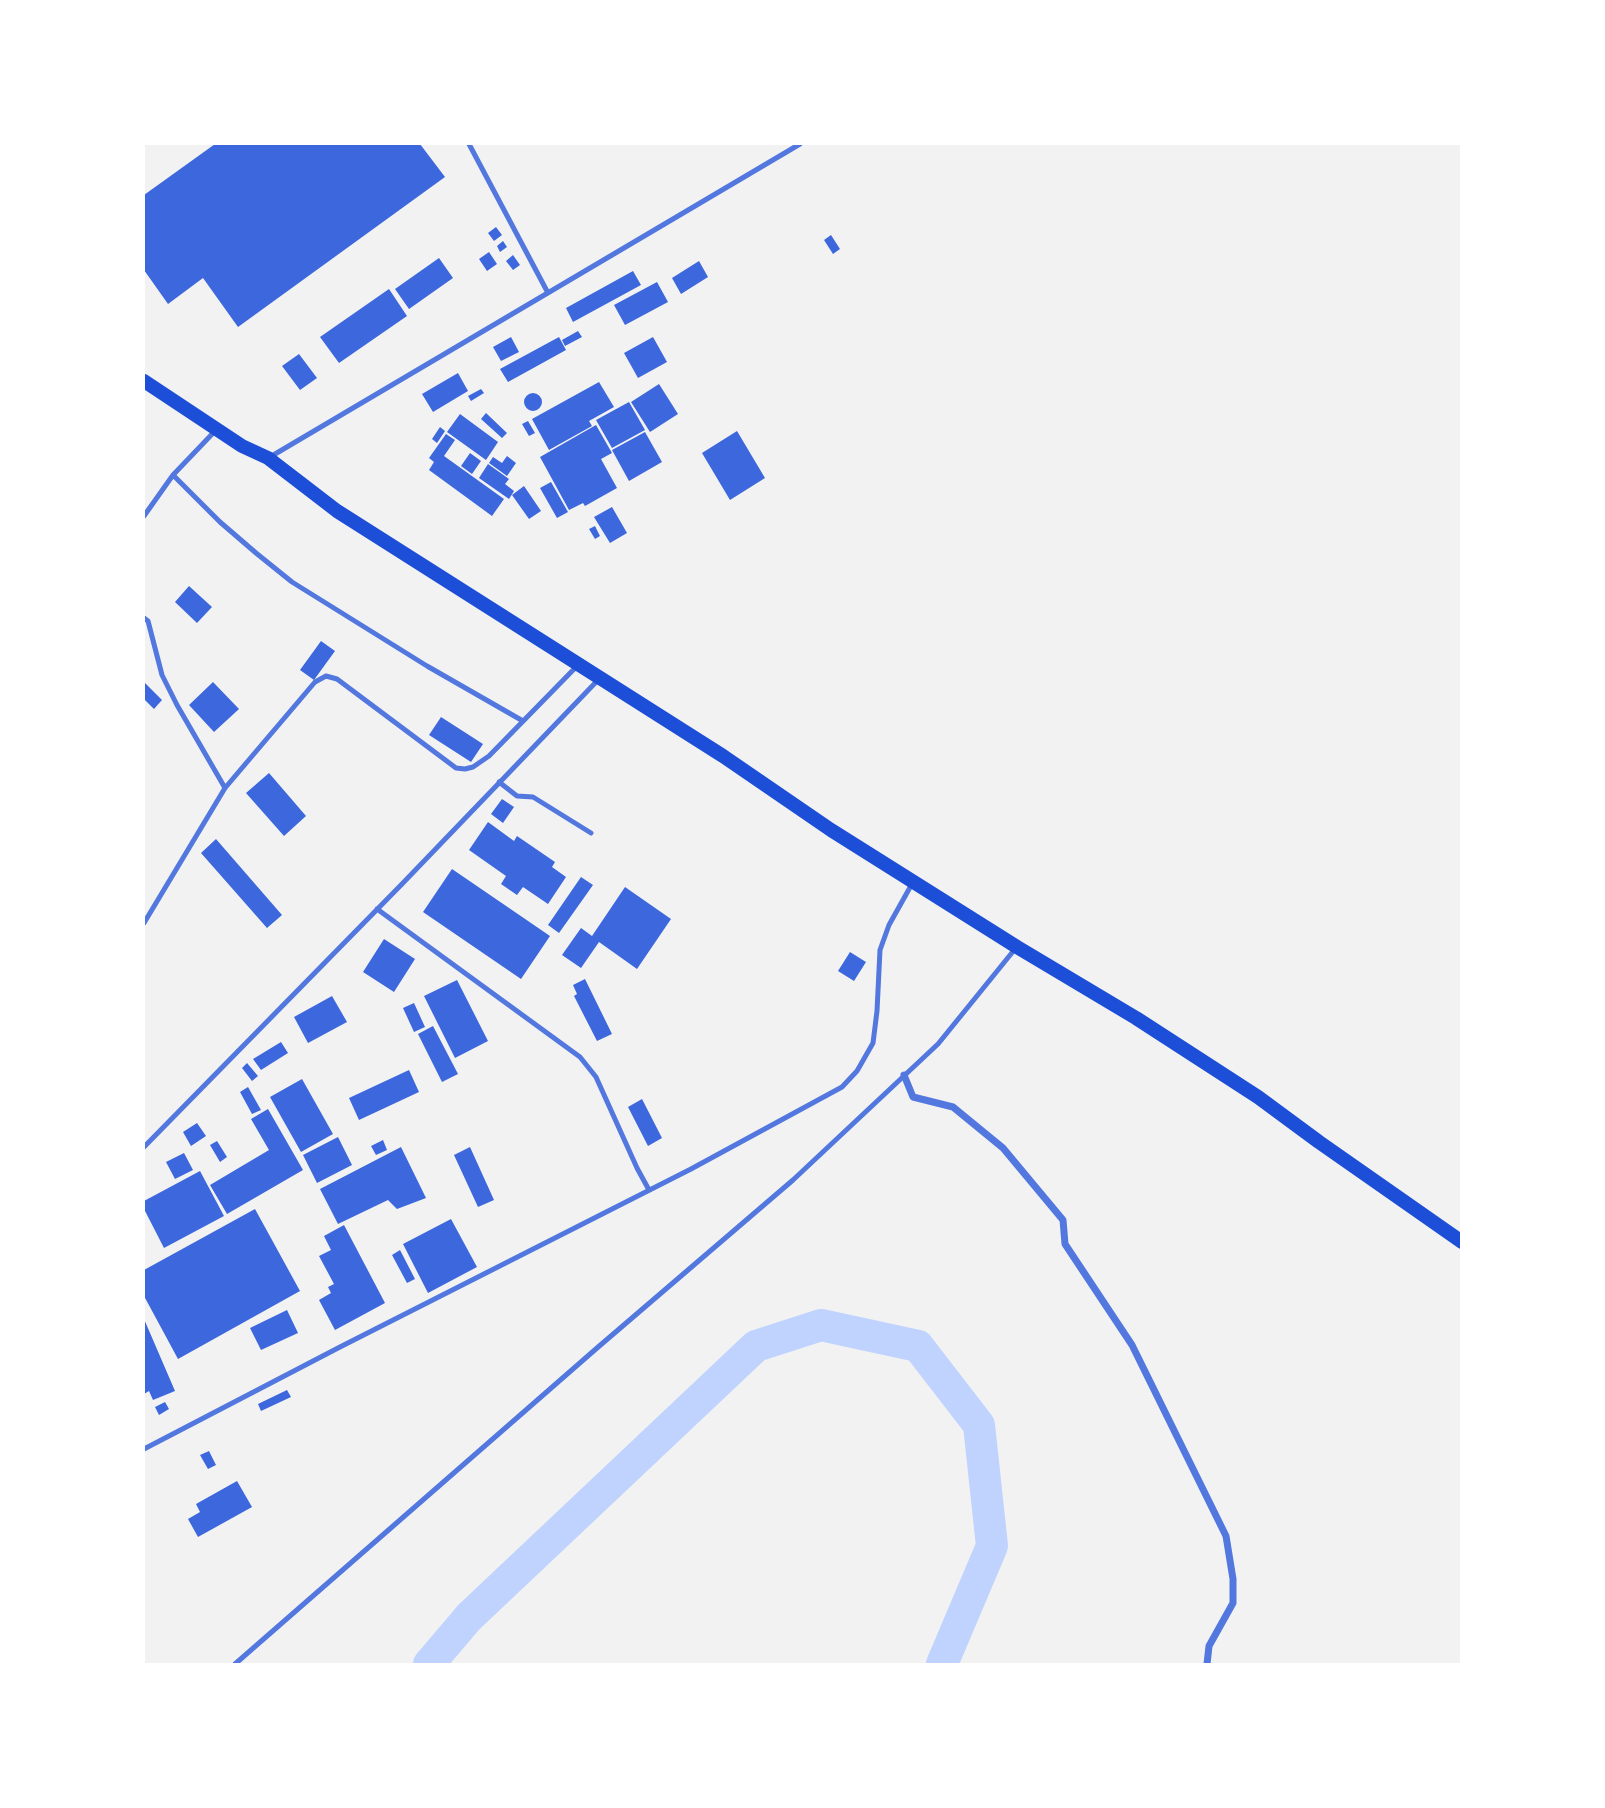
<!DOCTYPE html>
<style>
body{margin:0}
#map{position:relative;width:1605px;height:1808px;overflow:hidden;background:#f2f2f2;font-family:"PT Sans",sans-serif}
canvas{display:block}
.frame{position:absolute;inset:0;border:145px solid #fff;pointer-events:none}
</style>
<div id="map">
<canvas width="1605" height="1808"></canvas>
<div class="frame"></div>
</div>
<script>
const ctx = document.querySelector('canvas').getContext('2d');
ctx.lineJoin = 'round';
function shape(rows) {
  const path = new Path2D();
  for (const r of rows) {
    if (r.length === 3) {
      path.moveTo(r[0] + r[2], r[1]);
      path.arc(r[0], r[1], r[2], 0, 2 * Math.PI);
      continue;
    }
    path.moveTo(r[0], r[1]);
    for (let i = 2; i < r.length; i += 2) path.lineTo(r[i], r[i + 1]);
  }
  return path;
}
function stroke(path, color, width, dash) {
  ctx.strokeStyle = color;
  ctx.lineWidth = width;
  ctx.lineCap = dash ? 'butt' : 'round';
  ctx.setLineDash(dash || []);
  ctx.stroke(path);
}
function fillPath(path, color) {
  ctx.fillStyle = color;
  ctx.fill(path, 'evenodd');
}
const river = shape([
 [429,1664,469,1617,756,1346,821,1325,918,1346,979,1425,992,1546,942,1664]
]);
const building = shape([
 [215,144,420,144,445,177,238,327,203,278,168,304,144,270,144,195],
 [496,227,502,235,494,241,488,233],
 [831,235,840,249,833,254,824,240],
 [503,241,507,247,500,252,497,246],
 [489,252,497,264,487,271,479,259],
 [513,255,520,265,513,270,506,261],
 [439,258,453,278,409,309,395,289],
 [699,261,708,277,681,294,672,278],
 [633,271,641,285,573,322,566,308],
 [657,282,668,302,625,325,614,305],
 [389,289,407,316,339,363,320,337],
 [578,331,582,337,565,346,562,340],
 [511,337,519,352,501,361,493,347],
 [559,337,566,350,508,382,500,369],
 [653,337,667,362,638,378,624,353],
 [299,354,317,378,300,390,282,366],
 [458,373,468,391,433,412,422,394],
 [599,382,614,407,589,421,592,426,549,450,532,419],
 [659,384,678,414,650,432,631,402],
 [481,389,484,393,471,401,468,396],
 [533,402,9],
 [629,402,645,430,612,448,596,420],
 [486,413,507,433,502,438,481,419],
 [460,414,498,442,486,460,447,432],
 [528,421,535,433,529,436,522,424],
 [596,425,612,453,601,459,617,488,585,506,583,503,569,510,540,457],
 [440,427,445,431,437,443,432,439],
 [737,431,765,478,730,500,702,453],
 [645,432,662,462,629,481,612,450],
 [446,434,455,440,444,456,504,499,492,516,429,470,434,462,429,458],
 [470,453,481,461,472,474,461,466],
 [507,456,516,463,507,476,489,463,493,457,502,463],
 [488,464,509,479,505,484,514,491,509,499,479,478],
 [551,482,568,512,557,518,540,488],
 [524,486,541,511,529,519,512,495],
 [612,507,627,533,610,543,594,517],
 [595,526,600,536,595,539,589,529],
 [189,586,212,607,197,623,175,602],
 [321,641,335,651,314,680,300,670],
 [144,682,162,700,154,709,144,699],
 [213,682,239,709,214,732,189,705],
 [441,717,483,744,471,762,429,735],
 [269,773,306,816,284,836,246,793],
 [502,799,514,807,503,823,491,814],
 [488,822,514,841,517,836,555,862,552,867,566,877,548,904,523,887,517,895,501,884,506,876,469,850],
 [216,839,282,915,267,928,201,853],
 [452,869,550,936,521,979,423,912],
 [581,877,593,885,559,933,548,925],
 [625,887,671,919,637,969,599,942,581,968,562,955,581,928,592,936],
 [384,939,415,959,394,992,363,972],
 [850,952,866,962,854,981,838,971],
 [585,979,612,1034,597,1041,574,996,577,994,573,985],
 [457,980,488,1041,455,1058,424,996],
 [332,996,347,1022,308,1043,294,1017],
 [414,1003,425,1027,414,1032,403,1008],
 [433,1026,458,1074,442,1082,418,1034],
 [281,1042,288,1053,261,1070,253,1059],
 [247,1063,258,1076,252,1081,242,1068],
 [409,1070,419,1092,359,1120,349,1098],
 [302,1079,333,1134,301,1152,270,1097],
 [248,1087,261,1110,252,1114,240,1092],
 [642,1099,662,1138,648,1146,628,1107],
 [268,1109,303,1170,227,1214,210,1185,269,1150,251,1119],
 [197,1123,206,1136,191,1146,183,1132],
 [338,1137,352,1165,317,1183,303,1155],
 [383,1140,387,1150,376,1155,371,1146],
 [217,1141,227,1157,220,1162,210,1145],
 [401,1147,426,1198,397,1209,388,1200,338,1224,320,1189],
 [470,1147,494,1200,478,1207,454,1155],
 [184,1153,193,1170,175,1179,166,1162],
 [200,1171,224,1216,164,1248,144,1209,144,1201],
 [255,1209,300,1291,178,1359,144,1296,144,1270],
 [451,1219,477,1267,428,1293,403,1244],
 [344,1225,385,1303,335,1330,319,1300,331,1293,328,1287,334,1284,319,1256,331,1250,324,1236],
 [400,1250,415,1279,407,1283,392,1255],
 [287,1310,298,1333,261,1350,250,1328],
 [144,1319,175,1391,153,1400,149,1391,144,1394],
 [287,1390,291,1397,261,1411,258,1404],
 [165,1402,169,1409,159,1415,155,1407],
 [209,1451,216,1465,208,1469,200,1455],
 [237,1481,252,1507,198,1537,188,1519,200,1512,196,1504]
]);
const service = shape([
 [469,144,548,293],
 [270,457,800,144],
 [173,475,220,522,256,553,292,582,427,666,523,721],
 [144,516,173,475,216,430],
 [144,618,148,621,162,675,177,705,225,788],
 [499,782,517,796,533,797,591,833],
 [377,909,580,1057,596,1077,637,1168,649,1190],
 [144,923,225,788,315,682,326,676,337,679,456,768,465,769,473,767,489,756,578,665],
 [144,1147,402,884,598,680],
 [144,1449,340,1347,691,1169,842,1087,857,1071,873,1043,877,1011,880,950,889,925,913,882],
 [235,1664,597,1348,793,1180,938,1044,1015,949]
]);
const minor = shape([
 [904,1075,913,1097,953,1107,1003,1148,1063,1220,1065,1244,1132,1345,1226,1536,1233,1579,1233,1603,1209,1646,1207,1664]
]);
const secondary = shape([
 [144,381,242,446,268,458,337,511,723,756,831,830,1017,947,1136,1018,1258,1097,1319,1142,1462,1242]
]);
stroke(river, '#bfd3fe', 32);
fillPath(building, '#3d67dc');
stroke(service, '#5277de', 5);
stroke(minor, '#5277de', 7);
stroke(secondary, '#1d4ed8', 14);
</script>
